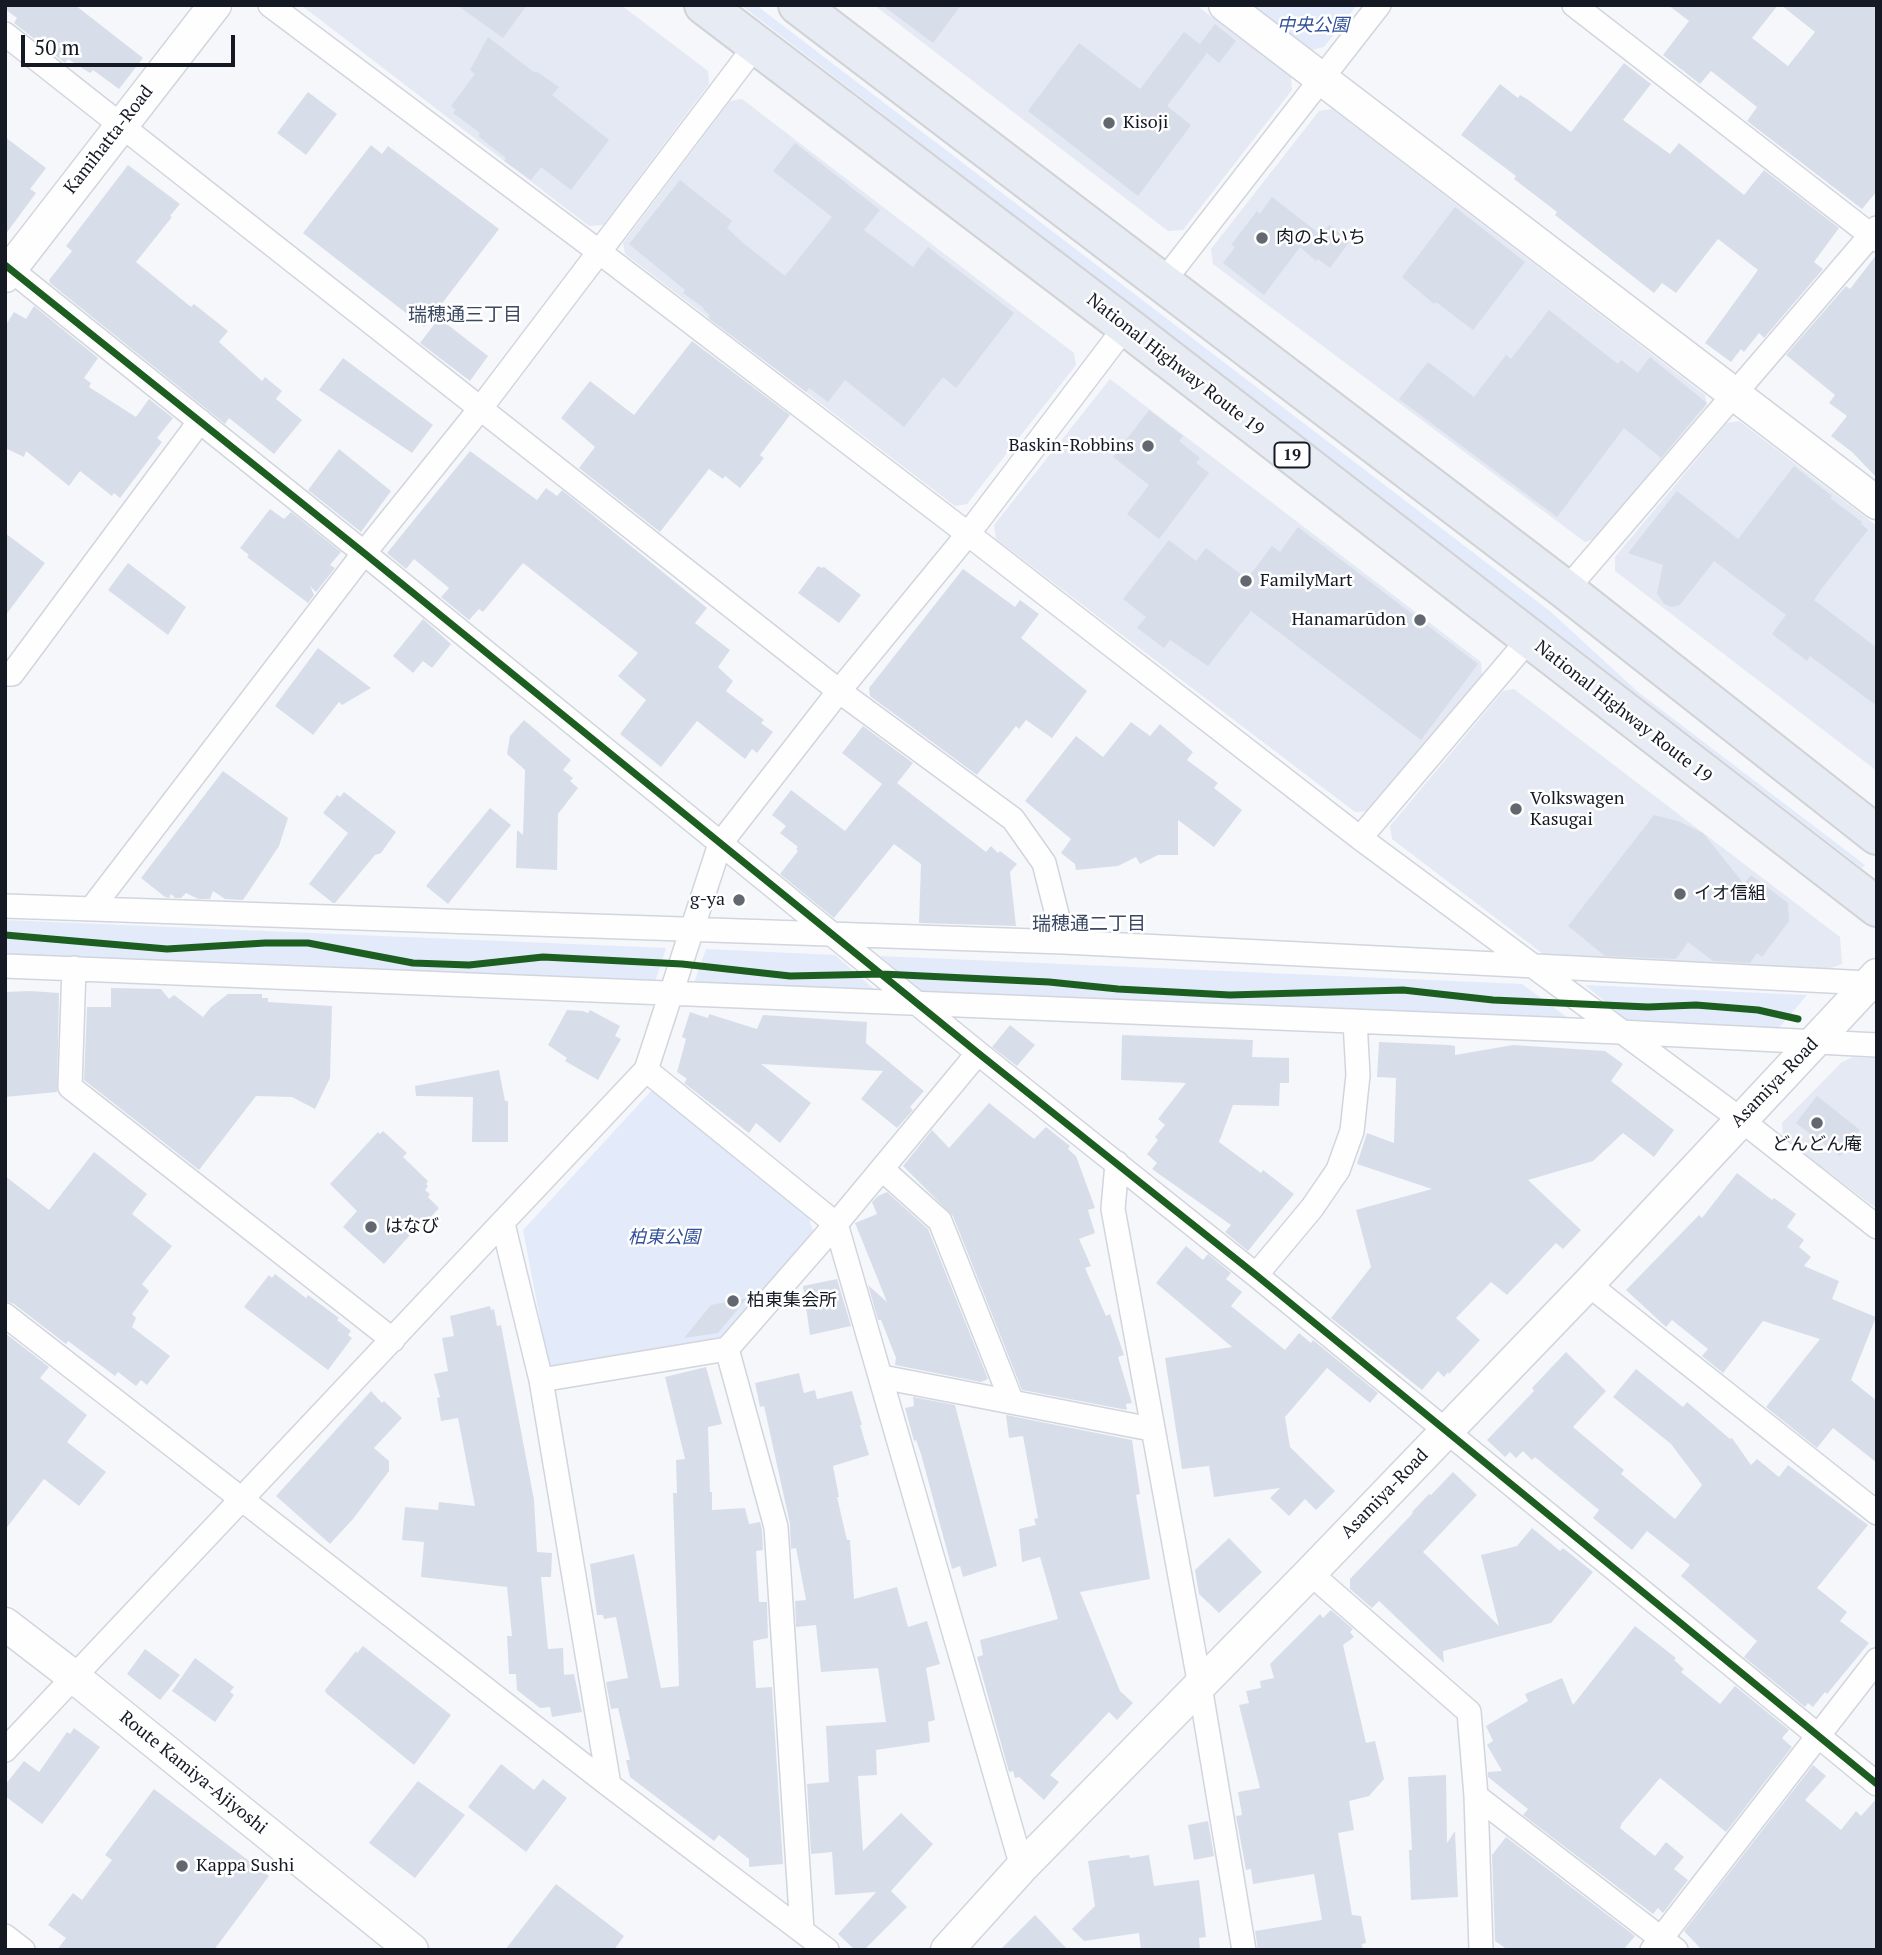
<!DOCTYPE html>
<meta charset="utf-8">
<style>
body{margin:0}
#map{position:relative;width:1882px;height:1955px;overflow:hidden;background:#f5f7fb;font-family:"PT Serif",serif}
canvas{display:block}
.frame{position:absolute;inset:0;border:7px solid #141924;pointer-events:none}
.scale{position:absolute;left:21px;top:35px;width:214px;height:32px;box-sizing:border-box;border:4px solid #141924;border-top:0;padding-left:9px;font-size:21px;line-height:24px;white-space:nowrap;color:#141924;-webkit-text-stroke:5px #fff;paint-order:stroke}
</style>
<div id="map">
<canvas width="1882" height="1955"></canvas>
<div class="frame"></div>
<div class="scale">50 m</div>
</div>
<script>
const ctx = document.querySelector('canvas').getContext('2d');
ctx.lineJoin = 'round';
function fillPath(path, color) {
  ctx.fillStyle = color;
  ctx.fill(path, 'evenodd');
}
function shape(rows) {
  const path = new Path2D();
  for (const r of rows) {
    path.moveTo(r[0], r[1]);
    for (let i = 2; i < r.length; i += 2) path.lineTo(r[i], r[i + 1]);
  }
  return path;
}
function stroke(path, color, width, dash) {
  ctx.strokeStyle = color;
  ctx.lineWidth = width;
  ctx.lineCap = dash ? 'butt' : 'round';
  ctx.setLineDash(dash || []);
  ctx.stroke(path);
}
function drawText(font, color, halo, rows, align = 'center') {
  ctx.font = font + ' "PT Serif","Noto Sans JP",serif';
  ctx.lineWidth = 5;
  ctx.setLineDash([]);
  ctx.textBaseline = 'middle';
  ctx.strokeStyle = halo;
  ctx.fillStyle = color;
  for (const [text, x, y, turn = 0] of rows) {
    ctx.save();
    ctx.translate(x, y);
    ctx.rotate((+turn || 0) * Math.PI / 180);
    ctx.textAlign = isNaN(turn) ? turn : align;
    if (halo) ctx.strokeText(text, 0, 0);
    ctx.fillText(text, 0, 0);
    ctx.restore();
  }
}
const built = shape([
 [301,5,621,5,708,71,709,84,603,225,589,226],
 [874,5,1196,5,1291,77,1292,90,1183,230,1168,231],
 [742,99,1074,353,1076,365,967,504,955,506,625,254,623,243,730,101],
 [1332,109,1705,395,1707,405,1594,539,1585,542,1213,264,1211,249,1319,111],
 [1110,379,1481,662,1482,675,1370,811,1355,812,996,539,994,525],
 [1739,421,1877,526,1877,771,1615,571,1615,557,1727,423],
 [1514,689,1840,937,1842,964,1828,969,1556,959,1543,954,1392,839,1390,826,1503,691],
 [1853,1057,1877,1058,1877,1209,1783,1138,1782,1123,1842,1062]
]);
const green = shape([
 [741,5,756,5,1551,612,1638,692,1865,865,1862,868],
 [1253,5,1357,5,1324,47,1312,50],
 [5,920,666,948,655,982,5,956],
 [706,949,835,955,876,991,694,983],
 [880,956,1522,984,1568,1018,924,995],
 [1585,985,1807,995,1779,1028,1632,1024],
 [653,1089,807,1212,813,1231,721,1338,549,1366,523,1230]
]);
const building = shape([
 [5,5,75,5,143,58,119,89,93,70,90,73,68,59,65,63,14,23,17,18,5,9],
 [457,5,527,5,503,38],
 [882,5,961,5,933,43],
 [1668,5,1778,5,1752,38,1788,66,1815,32,1781,5,1877,5,1877,191,1862,209,1747,121,1757,107,1711,71,1700,84,1663,55,1689,21],
 [1215,24,1236,41,1219,63,1207,53,1167,106,1191,125,1138,196,1028,111,1079,43,1140,89,1184,32,1200,44],
 [488,37,535,73,536,71,559,87,552,95,609,140,571,190,541,167,531,180,504,161,506,158,478,136,480,133,453,113,456,110,451,106,475,74,470,70],
 [1624,63,1651,84,1623,120,1670,154,1679,143,1744,195,1764,170,1839,228,1814,262,1823,269,1764,338,1759,333,1744,352,1741,349,1731,362,1705,343,1758,270,1718,239,1676,293,1662,283,1654,293,1555,215,1557,212,1514,179,1516,176,1461,135,1500,84,1518,98,1520,95,1527,99,1571,132],
 [308,92,337,114,306,155,277,133],
 [5,137,46,168,30,189,36,193,5,235],
 [795,143,880,210,864,230,913,267,928,247,1014,313,956,388,943,377,904,427,845,380,828,402,809,388,806,392,708,318,710,315,703,309,704,308,683,293,685,290,629,244,680,180,732,221,727,228,743,243,785,276,832,217,773,171],
 [371,145,382,154,388,146,499,229,424,327,303,233],
 [128,165,180,204,170,216,172,217,136,262,191,307,194,304,228,331,219,342,262,381,265,377,282,391,276,399,302,420,274,454,229,418,225,424,50,283,49,280,72,251,66,246],
 [1272,197,1321,235,1329,225,1350,241,1330,268,1318,259,1316,261,1300,247,1264,295,1223,263,1235,247,1231,245,1257,211,1260,214],
 [1455,207,1525,262,1473,330,1436,302,1434,304,1402,277],
 [1877,254,1877,478,1852,452,1831,436,1847,416,1829,403,1835,395,1786,355,1846,286,1850,289],
 [34,306,98,358,84,378,91,383,89,387,136,417,149,399,173,418,157,438,162,442,120,498,114,493,112,496,80,471,69,486,26,451,24,457,5,448,5,326,14,312,26,319],
 [1549,310,1618,364,1621,360,1638,373,1650,357,1707,403,1661,458,1624,428,1557,517,1399,399,1428,362,1474,397,1506,355,1511,359],
 [439,318,488,356,470,381,420,343],
 [692,341,790,415,760,455,764,458,740,488,725,476,723,479,709,469,660,532,579,468,595,447,561,418,590,381,634,415],
 [343,358,433,425,412,453,319,390],
 [1149,410,1183,436,1179,441,1200,458,1196,463,1209,473,1159,539,1127,514,1149,485,1113,457],
 [339,449,391,491,361,532,308,490],
 [470,451,537,500,546,488,557,496,562,490,707,608,695,623,730,650,718,667,733,681,726,691,764,720,761,723,773,732,757,753,752,749,745,759,697,721,661,767,620,734,646,700,618,676,638,653,523,563,483,612,479,609,469,620,441,597,449,588,414,559,406,569,387,553],
 [1794,466,1832,496,1830,498,1862,522,1861,524,1868,530,1822,588,1814,600,1877,648,1877,706,1810,656,1807,661,1772,634,1786,615,1714,561,1680,605,1672,607,1664,604,1657,593,1663,565,1628,553,1677,491,1738,539],
 [270,509,284,519,291,512,341,552,330,565,335,568,316,592,310,586,314,595,308,603,247,557,249,555,240,548],
 [1298,527,1478,664,1421,740,1251,611,1208,666,1170,640,1164,648,1137,628,1146,617,1123,599,1169,540,1196,561,1206,548,1247,579,1272,546,1280,552],
 [5,533,45,563,5,616],
 [128,563,186,607,168,635,108,590],
 [818,566,822,568,824,567,861,595,839,623,798,593],
 [963,569,1015,607,1020,600,1039,614,1021,638,1087,691,1052,738,1026,720,1019,729,1016,726,977,775,870,696,869,688],
 [423,619,451,644,432,668,423,661,413,673,393,656],
 [318,648,371,688,342,705,339,702,313,735,275,706],
 [524,720,571,760,563,770,573,778,570,781,578,788,558,814,557,870,516,868,517,830,523,835,525,770,507,754,510,736],
 [1131,722,1150,736,1160,724,1193,752,1187,760,1218,783,1214,788,1242,810,1214,847,1178,820,1178,855,1158,855,1140,864,1136,857,1118,866,1076,870,1075,864,1061,853,1071,839,1025,801,1076,736,1103,757],
 [863,726,913,763,897,783,986,852,991,846,998,853,1000,851,1017,864,1010,872,1016,926,919,923,921,864,894,844,834,918,780,874,798,851,796,849,798,847,780,833,786,826,772,815,791,790,845,831,882,784,842,753],
 [223,771,288,818,279,846,243,900,225,899,213,891,210,899,198,899,186,893,181,898,175,898,171,894,169,898,165,897,141,878],
 [344,792,396,832,381,853,375,855,335,903,333,903,309,884,348,833,323,813,337,795,340,797],
 [490,808,511,825,448,904,426,886],
 [1654,815,1678,821,1703,833,1744,884,1751,875,1788,903,1789,921,1762,957,1757,953,1750,963,1713,961,1688,942,1676,959,1605,956,1568,926],
 [111,988,161,989,169,999,174,995,203,1017,211,1007,228,994,262,994,262,998,268,998,268,1002,332,1006,330,1078,315,1109,292,1097,256,1096,199,1170,84,1080,87,1007,111,1007],
 [30,991,59,993,57,1092,5,1097,5,992],
 [567,1010,583,1011,588,1013,590,1010,620,1026,615,1036,621,1039,598,1080,565,1061,567,1058,548,1045],
 [690,1012,708,1018,709,1014,757,1029,763,1015,867,1022,866,1043,924,1091,910,1107,913,1110,897,1128,861,1099,883,1071,761,1064,811,1103,780,1143,756,1123,749,1133,684,1083,687,1079,677,1072,686,1039,682,1037],
 [1010,1025,1035,1045,1017,1066,992,1047],
 [1122,1035,1253,1040,1252,1057,1289,1058,1289,1083,1280,1083,1279,1106,1233,1105,1219,1142,1261,1173,1263,1170,1294,1194,1248,1251,1225,1232,1231,1225,1152,1169,1157,1163,1147,1154,1158,1140,1155,1137,1165,1125,1158,1119,1186,1083,1121,1080],
 [1379,1042,1449,1045,1455,1046,1455,1055,1513,1045,1605,1051,1623,1064,1611,1081,1674,1130,1654,1157,1623,1133,1593,1161,1528,1180,1581,1230,1563,1249,1556,1243,1507,1295,1491,1282,1456,1318,1480,1340,1449,1374,1448,1372,1444,1377,1438,1371,1422,1390,1331,1318,1371,1267,1356,1210,1432,1189,1357,1164,1367,1133,1394,1143,1396,1078,1377,1077],
 [499,1070,505,1101,508,1101,508,1142,472,1142,473,1097,416,1096,415,1086],
 [1817,1096,1860,1130,1840,1156,1796,1123],
 [989,1103,1034,1139,1046,1127,1070,1146,1068,1149,1076,1156,1095,1208,1088,1210,1095,1233,1079,1239,1091,1266,1085,1268,1106,1316,1110,1314,1124,1355,1118,1357,1132,1403,1126,1404,1127,1410,1022,1390,953,1216,903,1166,932,1130,949,1148],
 [383,1131,407,1153,403,1157,428,1181,426,1184,428,1186,425,1190,430,1194,428,1197,439,1208,421,1228,419,1225,384,1264,343,1227,357,1211,330,1184,378,1132,380,1134],
 [94,1152,147,1194,132,1214,172,1246,142,1284,149,1291,132,1314,136,1318,132,1327,170,1356,147,1385,141,1380,136,1386,118,1372,115,1376,68,1341,66,1344,14,1304,5,1301,5,1176,49,1210],
 [1737,1173,1772,1200,1774,1198,1796,1214,1787,1227,1804,1240,1799,1247,1811,1257,1804,1266,1839,1281,1832,1299,1876,1317,1851,1380,1877,1401,1877,1463,1833,1428,1817,1448,1766,1407,1820,1339,1763,1321,1723,1373,1702,1356,1708,1349,1672,1320,1666,1327,1626,1290,1699,1215,1702,1218],
 [887,1192,928,1229,988,1379,981,1382,895,1365,896,1358,881,1320,878,1320,868,1285,887,1302,855,1223,877,1214,872,1202,878,1196],
 [1186,1246,1203,1260,1208,1254,1231,1273,1226,1279,1242,1292,1231,1306,1285,1350,1299,1333,1311,1343,1313,1340,1378,1393,1370,1403,1327,1368,1285,1417,1290,1447,1335,1491,1316,1510,1305,1499,1289,1516,1270,1498,1280,1488,1214,1497,1209,1466,1182,1469,1165,1358,1232,1347,1156,1283],
 [275,1274,306,1298,308,1295,339,1318,337,1320,351,1331,348,1335,352,1338,328,1370,244,1307,269,1275,272,1278],
 [837,1279,851,1326,810,1335,803,1286],
 [747,1298,718,1333,684,1338,711,1305],
 [490,1306,491,1310,494,1309,497,1326,501,1325,534,1500,537,1552,552,1553,551,1577,541,1577,548,1649,563,1648,564,1675,574,1674,582,1712,552,1717,550,1707,540,1708,517,1690,516,1674,509,1674,507,1636,512,1636,507,1587,421,1577,424,1542,402,1540,405,1507,438,1510,439,1502,475,1506,458,1418,441,1421,437,1398,440,1397,434,1374,448,1371,442,1338,454,1336,450,1316],
 [5,1333,49,1367,40,1378,87,1415,67,1442,106,1472,79,1506,44,1479,5,1530],
 [1566,1352,1606,1391,1573,1427,1624,1470,1621,1474,1675,1519,1702,1485,1671,1444,1613,1397,1636,1369,1683,1407,1687,1402,1730,1439,1732,1438,1751,1465,1757,1459,1779,1477,1788,1465,1868,1525,1817,1588,1847,1612,1840,1621,1869,1643,1827,1694,1825,1692,1813,1707,1808,1703,1805,1707,1744,1657,1757,1641,1681,1576,1690,1565,1647,1531,1632,1550,1593,1518,1599,1510,1535,1457,1532,1460,1523,1451,1516,1458,1510,1452,1505,1457,1487,1440,1534,1391,1532,1388],
 [706,1367,722,1424,708,1427,710,1492,712,1492,712,1510,745,1508,749,1524,760,1522,762,1529,763,1550,756,1551,759,1602,767,1602,768,1638,753,1641,756,1688,772,1687,783,1864,749,1867,749,1859,719,1835,714,1841,630,1777,626,1760,630,1760,618,1708,611,1709,606,1682,628,1678,616,1617,604,1619,603,1615,597,1615,590,1564,634,1554,661,1688,679,1686,673,1493,677,1493,676,1460,685,1459,665,1377],
 [799,1373,804,1393,815,1390,817,1399,852,1391,862,1425,860,1425,869,1455,833,1466,839,1497,837,1497,847,1540,850,1540,854,1599,897,1587,908,1627,927,1621,940,1664,926,1668,935,1720,928,1722,930,1742,876,1750,877,1775,858,1776,863,1851,901,1813,933,1844,891,1891,907,1907,864,1950,855,1950,838,1934,876,1892,835,1895,832,1852,811,1854,807,1784,829,1782,826,1726,886,1722,878,1668,821,1672,816,1625,796,1627,795,1601,806,1600,796,1548,791,1549,790,1524,764,1406,760,1407,755,1383],
 [371,1391,382,1403,384,1401,402,1418,374,1448,389,1461,389,1471,353,1519,330,1544,276,1496],
 [913,1397,955,1405,997,1566,963,1577,960,1566,952,1569,921,1454,916,1440,914,1441,905,1408,914,1406],
 [1006,1415,1132,1440,1140,1494,1136,1495,1150,1579,1080,1592,1120,1691,1133,1703,1117,1720,1109,1712,1050,1775,1059,1782,1044,1800,1019,1777,1015,1778,1013,1771,1009,1772,977,1657,983,1655,980,1640,1058,1619,1040,1557,1022,1562,1019,1529,1036,1525,1034,1519,1038,1518,1023,1436,1009,1438],
 [1453,1472,1477,1495,1423,1552,1499,1626,1481,1555,1517,1546,1532,1528,1560,1551,1563,1548,1593,1572,1551,1623,1443,1651,1444,1663,1379,1601,1372,1608,1350,1589,1350,1579,1413,1513,1412,1512,1429,1494,1431,1495],
 [1229,1538,1262,1572,1219,1613,1199,1594,1195,1570],
 [1331,1610,1353,1629,1350,1632,1354,1637,1343,1645,1366,1743,1375,1741,1384,1779,1369,1796,1349,1801,1354,1830,1338,1833,1352,1915,1361,1916,1366,1943,1362,1944,1363,1950,1258,1950,1255,1931,1322,1920,1314,1874,1253,1884,1251,1869,1246,1870,1236,1816,1242,1815,1238,1792,1260,1788,1239,1705,1249,1703,1246,1691,1261,1688,1260,1681,1274,1678,1270,1664,1320,1614,1323,1618],
 [1635,1626,1676,1658,1674,1660,1684,1669,1681,1672,1720,1704,1735,1686,1789,1730,1782,1738,1792,1747,1726,1832,1660,1778,1622,1823,1620,1828,1655,1856,1666,1842,1684,1857,1674,1869,1688,1880,1663,1913,1658,1908,1653,1914,1523,1815,1528,1809,1488,1777,1488,1772,1502,1771,1487,1745,1493,1741,1486,1726,1528,1701,1525,1694,1562,1678,1573,1705],
 [363,1646,451,1715,414,1765,326,1693,325,1690,356,1651,357,1653],
 [145,1649,180,1675,160,1700,127,1674],
 [195,1658,234,1687,230,1692,234,1695,215,1722,172,1691],
 [74,1728,100,1747,42,1824,5,1796,5,1785,24,1761,39,1772,67,1732,70,1734],
 [501,1764,534,1790,543,1779,567,1798,526,1852,468,1807],
 [1813,1765,1826,1776,1805,1800,1841,1830,1856,1811,1861,1816,1877,1798,1877,1950,1702,1950,1684,1931],
 [1446,1775,1447,1843,1455,1831,1458,1897,1411,1900,1409,1850,1412,1850,1408,1777],
 [418,1781,465,1815,415,1878,369,1843],
 [154,1789,269,1876,214,1950,57,1950,66,1938,48,1925,73,1893,82,1900,112,1860,105,1855],
 [1208,1821,1214,1856,1194,1860,1188,1825],
 [1506,1837,1635,1936,1623,1950,1508,1950,1495,1941,1492,1855],
 [1129,1855,1130,1858,1149,1855,1154,1886,1199,1880,1206,1937,1199,1938,1200,1950,1141,1950,1139,1933,1084,1941,1072,1929,1095,1906,1088,1861],
 [556,1884,624,1936,614,1950,505,1950],
 [1035,1915,1068,1950,1000,1950]
]);
const path = shape([
 [5,935,71,940],
 [313,944,349,952],
 [212,947,263,943],
 [525,959,543,957,656,963],
 [1321,992,1403,990,1476,998],
 [1670,1006,1696,1005,1763,1011]
]);
const street = shape([
 [270,5,598,251,968,534,1360,838,1740,1119,1877,1227],
 [1574,5,1877,240],
 [5,34,839,691,1013,819,1044,863,1064,942],
 [5,265,364,553,978,1053,1256,1275,1877,1784],
 [1163,282,1379,5],
 [1566,590,1877,228],
 [5,674,12,674,200,421],
 [1360,838,1529,639],
 [5,906,1064,942,1869,983],
 [92,908,364,553,480,409,756,45],
 [5,966,1620,1032,1877,1045],
 [74,968,70,1087,393,1340],
 [646,1070,836,1224,1022,1867],
 [1117,1163,1113,1209,1200,1686,1244,1950],
 [882,1169,940,1221,1012,1402],
 [503,1224,541,1380,609,1785],
 [1256,1275,1312,1208,1338,1170,1352,1131,1358,1075,1355,1021],
 [1588,1284,1877,1513],
 [5,1315,609,1785,827,1950],
 [727,1349,776,1527,802,1930],
 [882,1377,1151,1429],
 [541,1380,727,1349,836,1224,978,1053],
 [1310,1573,1469,1712,1476,1796,1481,1950],
 [5,1750,646,1070,720,844,839,691,968,534,1126,326],
 [1476,1796,1676,1950],
 [5,1936,23,1950],
 [1652,1950,1877,1660]
]);
const secondary = shape([
 [1225,5,1877,503],
 [5,276,215,5],
 [5,1624,74,1677,412,1950],
 [947,1950,1022,1867,1310,1573,1588,1284,1877,975]
]);
const highway = shape([
 [704,5,1126,326,1877,907],
 [798,5,1566,590,1877,835]
]);
const cycleway = shape([
 [5,265,364,553,978,1053,1256,1275,1877,1784],
 [5,935,167,949,265,943,308,943,413,963,469,965,543,957,682,964,790,976,882,974,1049,982,1118,989,1230,995,1403,990,1493,1000,1648,1007,1696,1005,1758,1010,1798,1019]
]);
const markers = [
 [1109,123,7,"#63676f"],
 [1262,238,7,"#63676f"],
 [1148,446,7,"#63676f"],
 [1246,581,7,"#63676f"],
 [1420,620,7,"#63676f"],
 [1516,809,7,"#63676f"],
 [1680,894,7,"#63676f"],
 [739,900,7,"#63676f"],
 [1817,1123,7,"#63676f"],
 [371,1227,7,"#63676f"],
 [733,1301,7,"#63676f"],
 [182,1866,7,"#63676f"]
];
const shields = [
 [1292,455,35]
];
const shieldNames = [
 ["19",1292,455]
];
const parkNames = [
 ["中央公園",1313,26],
 ["柏東公園",664,1238]
];
const poiNames = [
 ["Kisoji",1123,123],
 ["肉のよいち",1276,238],
 ["Baskin-Robbins",1134,446,"right"],
 ["FamilyMart",1260,581],
 ["Hanamarūdon",1406,620,"right"],
 ["Volkswagen",1530,799],
 ["Kasugai",1530,820],
 ["イオ信組",1694,894],
 ["g-ya",725,900,"right"],
 ["どんどん庵",1817,1145,"center"],
 ["はなび",385,1227],
 ["柏東集会所",747,1301],
 ["Kappa Sushi",196,1866]
];
const streetNames = [
 ["Kamihatta-Road",109,140,-52],
 ["National Highway Route 19",1175,365,38],
 ["National Highway Route 19",1623,712,38],
 ["Asamiya-Road",1775,1083,-46],
 ["Asamiya-Road",1385,1494,-46],
 ["Route Kamiya-Ajiyoshi",193,1773,39]
];
const neighbourhoodNames = [
 ["瑞穂通三丁目",465,316],
 ["瑞穂通二丁目",1089,925]
];
fillPath(built, '#e4e9f3');
fillPath(green, '#e3eafa');
fillPath(building, '#d8dee9');
stroke(street, '#d1d5dd', 26);
stroke(secondary, '#d1d5dd', 35);
stroke(highway, '#d1d2d6', 42);
stroke(path, '#d3d3d5', 4.5, [2, 5]);
stroke(street, '#fefefe', 23);
stroke(secondary, '#fefefe', 32);
stroke(highway, '#e7ebf3', 38);
stroke(cycleway, '#1b5e20', 7);
for (const [x, y, r, color] of markers) {
  const dot = new Path2D();
  dot.arc(x, y, r, 0, 2 * Math.PI);
  ctx.fillStyle = color;
  ctx.fill(dot);
  stroke(dot, '#fff', 2.5);
}
for (const [x, y, w] of shields) {
  const box = new Path2D();
  box.roundRect(x - w / 2, y - 12.5, w, 25, 5);
  ctx.fillStyle = '#fff';
  ctx.fill(box);
  stroke(box, '#141924', 2);
}
drawText('bold 16px', '#141924', null, shieldNames);
drawText('italic 18px', '#32519a', '#fff', parkNames);
drawText('18px', '#141924', '#fff', poiNames, 'left');
drawText('18px', '#141924', '#fff', streetNames);
drawText('19px', '#3c4963', '#fff', neighbourhoodNames);
</script>
